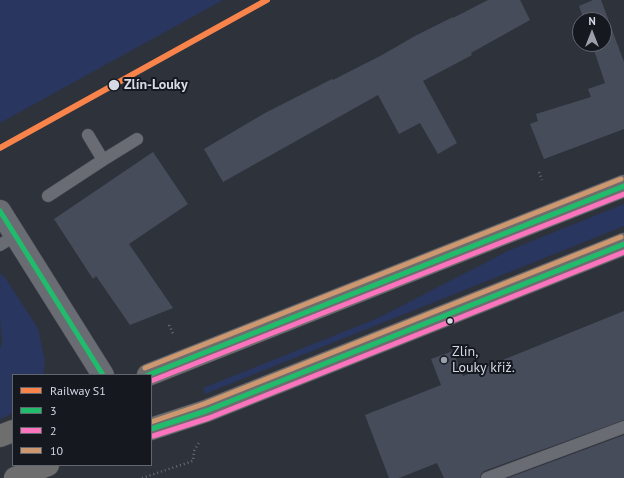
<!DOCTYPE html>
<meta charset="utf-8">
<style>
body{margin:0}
#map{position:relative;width:624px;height:478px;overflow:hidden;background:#2e323b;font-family:"PT Sans",sans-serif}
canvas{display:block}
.legend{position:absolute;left:12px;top:374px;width:140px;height:92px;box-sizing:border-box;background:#15181f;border:1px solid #62666e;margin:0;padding:5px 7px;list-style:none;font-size:12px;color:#d6dae5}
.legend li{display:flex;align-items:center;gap:8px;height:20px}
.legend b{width:20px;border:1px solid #62666e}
.north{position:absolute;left:572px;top:12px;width:40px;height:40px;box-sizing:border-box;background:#15181f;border:1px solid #62666e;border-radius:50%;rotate:0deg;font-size:11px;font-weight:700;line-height:16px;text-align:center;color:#d6dae5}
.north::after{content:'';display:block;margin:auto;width:14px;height:18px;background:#9b9faa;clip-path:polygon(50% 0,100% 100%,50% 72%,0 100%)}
</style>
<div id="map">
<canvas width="624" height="478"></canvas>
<ul class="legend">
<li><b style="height:5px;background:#f8844c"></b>Railway S1</li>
<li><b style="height:5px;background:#20bc6c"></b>3</li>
<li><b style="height:5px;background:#fc73be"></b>2</li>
<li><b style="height:5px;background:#cd976f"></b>10</li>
</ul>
<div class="north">N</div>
</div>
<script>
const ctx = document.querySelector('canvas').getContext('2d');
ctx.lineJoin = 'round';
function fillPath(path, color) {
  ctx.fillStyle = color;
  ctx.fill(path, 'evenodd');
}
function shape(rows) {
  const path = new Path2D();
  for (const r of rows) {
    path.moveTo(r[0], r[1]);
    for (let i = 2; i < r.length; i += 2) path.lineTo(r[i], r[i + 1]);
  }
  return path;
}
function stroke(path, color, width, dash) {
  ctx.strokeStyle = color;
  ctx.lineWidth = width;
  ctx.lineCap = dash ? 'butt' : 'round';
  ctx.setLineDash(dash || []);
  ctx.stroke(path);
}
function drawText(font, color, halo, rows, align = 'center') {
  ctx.font = font + ' "PT Sans",sans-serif';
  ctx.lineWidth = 4;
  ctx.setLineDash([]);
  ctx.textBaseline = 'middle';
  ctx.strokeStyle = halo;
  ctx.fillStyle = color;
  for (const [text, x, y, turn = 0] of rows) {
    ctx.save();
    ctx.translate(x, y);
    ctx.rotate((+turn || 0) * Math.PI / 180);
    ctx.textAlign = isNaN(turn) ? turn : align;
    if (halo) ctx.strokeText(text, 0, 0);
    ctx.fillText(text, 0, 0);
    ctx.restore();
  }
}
const green = shape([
 [0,0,223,0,0,123],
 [624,204,624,226,205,394,203,388,378,318,510,250],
 [0,274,4,276,38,328,45,361,43,375,13,375,13,413,0,419,0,350,2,341,0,320]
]);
const building = shape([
 [488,0,520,0,530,20,471,53,472,55,423,81,457,143,438,154,420,123,399,134,378,95,223,182,204,149,265,113,332,79,333,80,382,55,415,36,453,17,453,18],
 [593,0,601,0,624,62,624,129,544,159,530,124,538,121,536,114,591,97,588,89,605,83,592,44,604,44,604,20,584,20,579,6],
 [153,152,188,204,129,244,173,308,130,325,96,276,93,279,54,219],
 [624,311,624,420,484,471,481,474,480,478,444,478,437,463,399,478,389,478,365,415,441,385,431,359,453,351,463,376],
 [624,435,624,478,508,478]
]);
const path = shape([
 [539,172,542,180],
 [169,325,174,336],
 [142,478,193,461,194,451,200,441]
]);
const service = shape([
 [103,160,137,139],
 [48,196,103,160,88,135],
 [0,245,16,235],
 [487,478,624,427]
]);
const minor = shape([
 [0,211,103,375]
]);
const primary = shape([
 [148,375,624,186],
 [151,429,206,411,624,244],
 [0,436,13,431],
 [15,478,48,465]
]);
const bus1 = shape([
 [0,211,103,375],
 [148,375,624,186],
 [151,429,206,411,624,244]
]);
const bus2 = shape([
 [151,381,624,194],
 [153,436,209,418,624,252]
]);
const bus3 = shape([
 [145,368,621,179],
 [151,422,204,404,621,237]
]);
const rail1 = shape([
 [0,148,267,0]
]);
const markers = [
 [114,85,6,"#d6dae5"],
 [450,321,3.5,"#d6dae5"],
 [444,360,4,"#9b9faa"]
];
const stopNames = [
 ["Zlín-Louky",124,85]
];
const poiNames = [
 ["Zlín,",452,352],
 ["Louky křiž.",452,368]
];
fillPath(green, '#29365f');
fillPath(building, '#474c5b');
stroke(service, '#4a4d55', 13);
stroke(minor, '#4a4d55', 23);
stroke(primary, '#4a4d55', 23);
stroke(path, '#6a6d73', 2.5, [1, 3]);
stroke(service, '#696c73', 12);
stroke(minor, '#696c73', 22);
stroke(primary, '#6f6e6f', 22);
stroke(bus1, '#20bc6c', 5);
stroke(bus2, '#fc73be', 5);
stroke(bus3, '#cd976f', 5);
stroke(rail1, '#f8844c', 6);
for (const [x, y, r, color] of markers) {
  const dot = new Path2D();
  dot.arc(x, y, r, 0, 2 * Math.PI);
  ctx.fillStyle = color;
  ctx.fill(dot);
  stroke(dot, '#15181f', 1.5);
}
drawText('bold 14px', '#d6dae5', '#15181f', stopNames, 'left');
drawText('14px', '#d6dae5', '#15181f', poiNames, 'left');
</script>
